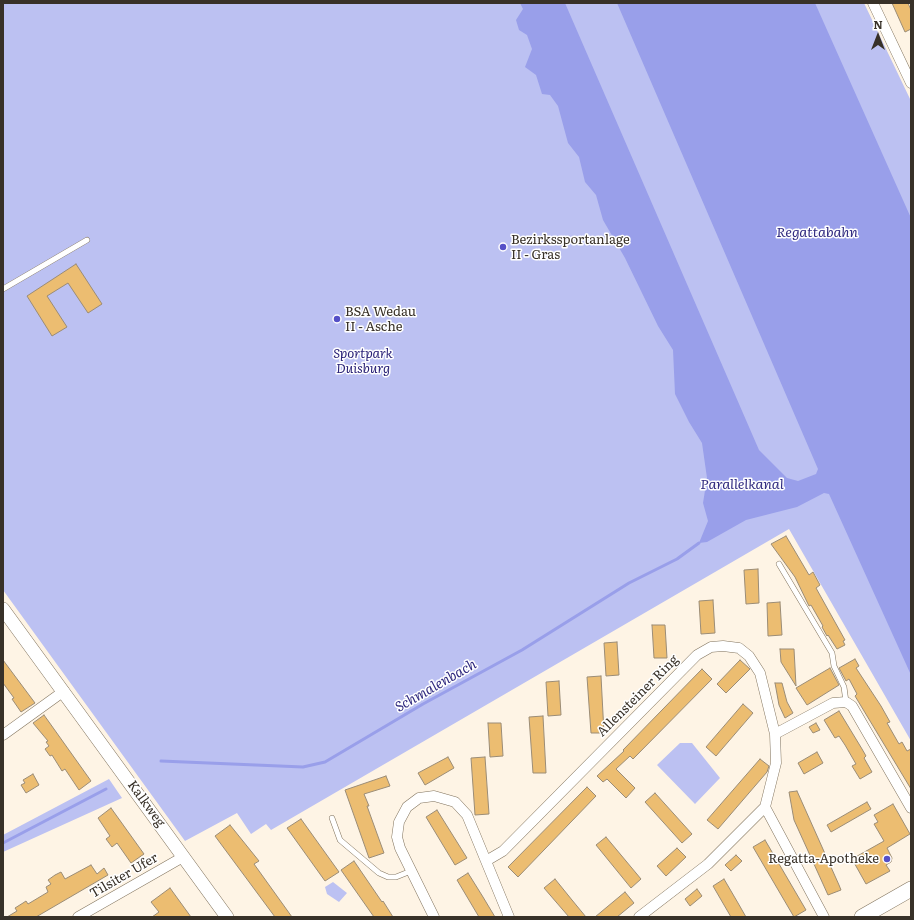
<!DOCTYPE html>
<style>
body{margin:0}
#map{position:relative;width:914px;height:920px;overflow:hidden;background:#fef4e5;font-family:Literata,serif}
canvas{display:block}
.frame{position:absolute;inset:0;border:4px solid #383128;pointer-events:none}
.north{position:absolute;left:858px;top:16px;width:40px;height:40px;-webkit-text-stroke:3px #fff;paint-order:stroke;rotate:0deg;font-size:11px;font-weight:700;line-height:16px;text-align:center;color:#383128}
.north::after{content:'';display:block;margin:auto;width:14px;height:18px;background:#383128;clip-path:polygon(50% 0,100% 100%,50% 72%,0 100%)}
</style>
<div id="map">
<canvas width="914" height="920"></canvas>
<div class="frame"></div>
<div class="north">N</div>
</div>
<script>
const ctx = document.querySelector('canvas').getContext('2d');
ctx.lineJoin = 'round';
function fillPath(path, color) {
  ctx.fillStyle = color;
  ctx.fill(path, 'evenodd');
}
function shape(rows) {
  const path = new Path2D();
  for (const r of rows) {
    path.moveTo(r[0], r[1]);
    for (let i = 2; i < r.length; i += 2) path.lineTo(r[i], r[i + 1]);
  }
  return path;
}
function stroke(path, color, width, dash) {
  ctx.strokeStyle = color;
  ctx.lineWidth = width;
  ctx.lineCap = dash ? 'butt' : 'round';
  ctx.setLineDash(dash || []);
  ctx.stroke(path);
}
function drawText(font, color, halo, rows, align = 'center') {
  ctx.font = font + ' Literata,serif';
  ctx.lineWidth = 3;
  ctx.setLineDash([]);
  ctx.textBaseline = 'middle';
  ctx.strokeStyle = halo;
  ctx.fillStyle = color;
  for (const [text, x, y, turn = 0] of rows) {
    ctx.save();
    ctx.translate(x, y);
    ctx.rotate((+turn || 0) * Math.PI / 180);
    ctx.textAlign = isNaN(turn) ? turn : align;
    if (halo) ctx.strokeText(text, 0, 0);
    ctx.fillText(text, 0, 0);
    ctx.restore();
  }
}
const green = shape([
 [3,3,864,3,911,101,911,741,789,529,271,830,266,824,251,834,237,813,185,841,3,590],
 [680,743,692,743,720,778,695,804,657,765],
 [109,779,122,798,3,852,3,835],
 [333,882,347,893,339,902,327,894,325,887]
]);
const water = shape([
 [520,3,565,3,759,450,787,478,798,481,816,474,818,469,617,3,815,3,911,218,911,675,829,494,824,493,797,507,746,520,707,542,699,543,708,521,703,503,707,478,702,443,689,422,675,394,673,350,658,326,625,258,603,220,596,195,585,182,579,157,568,143,558,106,550,95,542,94,536,75,525,67,532,49,527,35,519,30,516,20,523,9]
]);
const stream = shape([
 [161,761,303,767,325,762,423,704,522,650,629,583,677,559,699,543],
 [3,843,106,789]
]);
const building = shape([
 [892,3,908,3,911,10,911,29,905,32,892,3],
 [76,264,102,304,88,313,68,283,47,296,67,327,52,336,27,296,76,264],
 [786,536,809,575,813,572,820,585,816,588,845,640,843,641,845,645,837,649,828,635,827,636,822,627,823,626,811,605,809,606,795,577,771,544,786,536],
 [758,569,759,603,746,604,744,570,758,569],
 [713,600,715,633,701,634,699,601,713,600],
 [780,602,782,635,768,636,767,603,780,602],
 [652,625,665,625,667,658,654,658,652,625],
 [617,642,619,675,606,676,604,643,617,642],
 [780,649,794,649,796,686,781,662,780,649],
 [855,659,859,666,856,668,881,706,890,722,887,723,899,744,902,742,907,751,911,749,911,789,855,696,857,694,849,679,846,681,839,668,855,659],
 [3,660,35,703,21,712,12,699,14,698,3,683,3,660],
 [740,660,750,669,726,693,717,684,740,660],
 [830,668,839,685,807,705,796,688,830,668],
 [702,669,712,679,633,759,630,756,616,769,635,788,626,798,607,779,603,782,597,776,624,751,623,750,702,669],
 [601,676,604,733,591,733,587,677,601,676],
 [559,681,561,715,548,716,546,682,559,681],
 [775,683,782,683,787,702,793,713,785,718,779,705,775,683],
 [743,704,753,713,716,756,706,747,743,704],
 [839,711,862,749,866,756,864,758,872,772,860,779,852,766,856,764,845,745,839,736,835,738,824,720,839,711],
 [44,715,91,781,79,790,65,769,62,771,52,755,50,756,45,749,49,746,46,742,48,741,33,723,44,715],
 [543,716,546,773,533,773,529,717,543,716],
 [488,723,501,723,503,756,490,757,488,723],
 [816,723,820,730,813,733,809,727,816,723],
 [817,752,823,763,804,774,798,763,817,752],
 [448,757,454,768,425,785,418,773,448,757],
 [485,757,489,814,475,815,471,758,485,757],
 [760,759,769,766,767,772,718,829,707,820,760,759],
 [33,774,39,785,26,793,21,785,25,783,23,780,33,774],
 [386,776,390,786,364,794,369,806,367,806,384,853,369,858,345,790,386,776],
 [587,787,596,796,518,877,508,867,587,787],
 [797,791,839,885,841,890,828,895,794,820,789,792,797,791],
 [655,793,692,834,682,843,645,802,655,793],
 [867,802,871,809,831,832,827,825,867,802],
 [893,804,910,834,887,848,892,858,891,862,886,865,890,871,866,884,852,859,884,841,874,824,878,822,874,815,893,804],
 [111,808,144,854,131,863,117,843,112,847,106,839,110,836,98,818,111,808],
 [437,810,467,858,455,865,426,817,437,810],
 [301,819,339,872,325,881,287,828,301,819],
 [230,825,259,861,254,864,292,917,275,917,215,836,230,825],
 [606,837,641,879,631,888,596,845,606,837],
 [765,840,806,910,794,917,753,847,765,840],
 [677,848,686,857,666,876,657,866,677,848],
 [736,855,742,861,731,871,725,865,736,855],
 [354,861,382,902,383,901,393,917,374,917,341,870,354,861],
 [91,865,97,874,104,868,108,875,36,917,7,917,17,911,15,908,23,903,26,901,28,904,48,892,46,887,51,884,48,880,55,875,61,872,65,879,91,865],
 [468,873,483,897,495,917,479,917,457,880,468,873],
 [555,879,572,900,586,917,569,917,544,888,555,879],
 [724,879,738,903,746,917,731,917,713,886,724,879],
 [170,888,191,917,152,917,159,912,151,902,170,888],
 [697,889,702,896,690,906,685,899,697,889],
 [625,892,634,903,617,917,595,917,625,892]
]);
const service = shape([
 [3,289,87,240],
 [779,564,832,653,834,666,844,687,846,702],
 [332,818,340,840,379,873,388,877,396,877,411,871]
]);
const minor = shape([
 [873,3,911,83],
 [775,734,833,703,846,702,852,706,911,808],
 [3,735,64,691],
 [765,807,824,917],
 [486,861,503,851,697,655,711,647,723,646,739,648,749,656,760,673,775,734,776,763,765,807,708,864,639,917],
 [78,917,183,857],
 [434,917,400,848,397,837,399,822,407,807,419,798,434,796,455,802,467,815,509,917]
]);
const tertiary = shape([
 [3,609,227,917]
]);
const secondary = shape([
 [862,917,911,889]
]);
const markers = [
 [503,247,4,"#5550c7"],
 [337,319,4,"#5550c7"],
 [887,859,4,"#5550c7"]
];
const poiNames = [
 ["Bezirkssportanlage",511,240],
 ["II - Gras",511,255],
 ["BSA Wedau",345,312],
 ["II - Asche",345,327],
 ["Regatta-Apotheke",879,859,"right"]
];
const parkNames = [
 ["Sportpark",363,354],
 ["Duisburg",363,369]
];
const streetNames = [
 ["Allensteiner Ring",638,696,-45],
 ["Kalkweg",146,804,54],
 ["Tilsiter Ufer",124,876,-30]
];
const waterNames = [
 ["Regattabahn",817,233],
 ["Parallelkanal",742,485],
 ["Schmalenbach",436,686,-30]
];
fillPath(green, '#bcc1f2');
fillPath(water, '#999fea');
stroke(stream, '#999fea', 3);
fillPath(building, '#ecbd71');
stroke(building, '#9b8c76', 1);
stroke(service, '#81735d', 6);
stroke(minor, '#81735d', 11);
stroke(tertiary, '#81735d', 14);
stroke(secondary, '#81735d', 16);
stroke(service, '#fff', 5);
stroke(minor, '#fff', 10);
stroke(tertiary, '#fff', 13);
stroke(secondary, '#fff', 15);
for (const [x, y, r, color] of markers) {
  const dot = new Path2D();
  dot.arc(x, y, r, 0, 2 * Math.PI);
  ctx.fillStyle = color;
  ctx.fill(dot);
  stroke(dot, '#fff', 1.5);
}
drawText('13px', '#383128', '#fff', poiNames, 'left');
drawText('italic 13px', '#2b2378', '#fff', parkNames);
drawText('13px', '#383128', '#fff', streetNames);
drawText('italic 14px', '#312b80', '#fff', waterNames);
</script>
